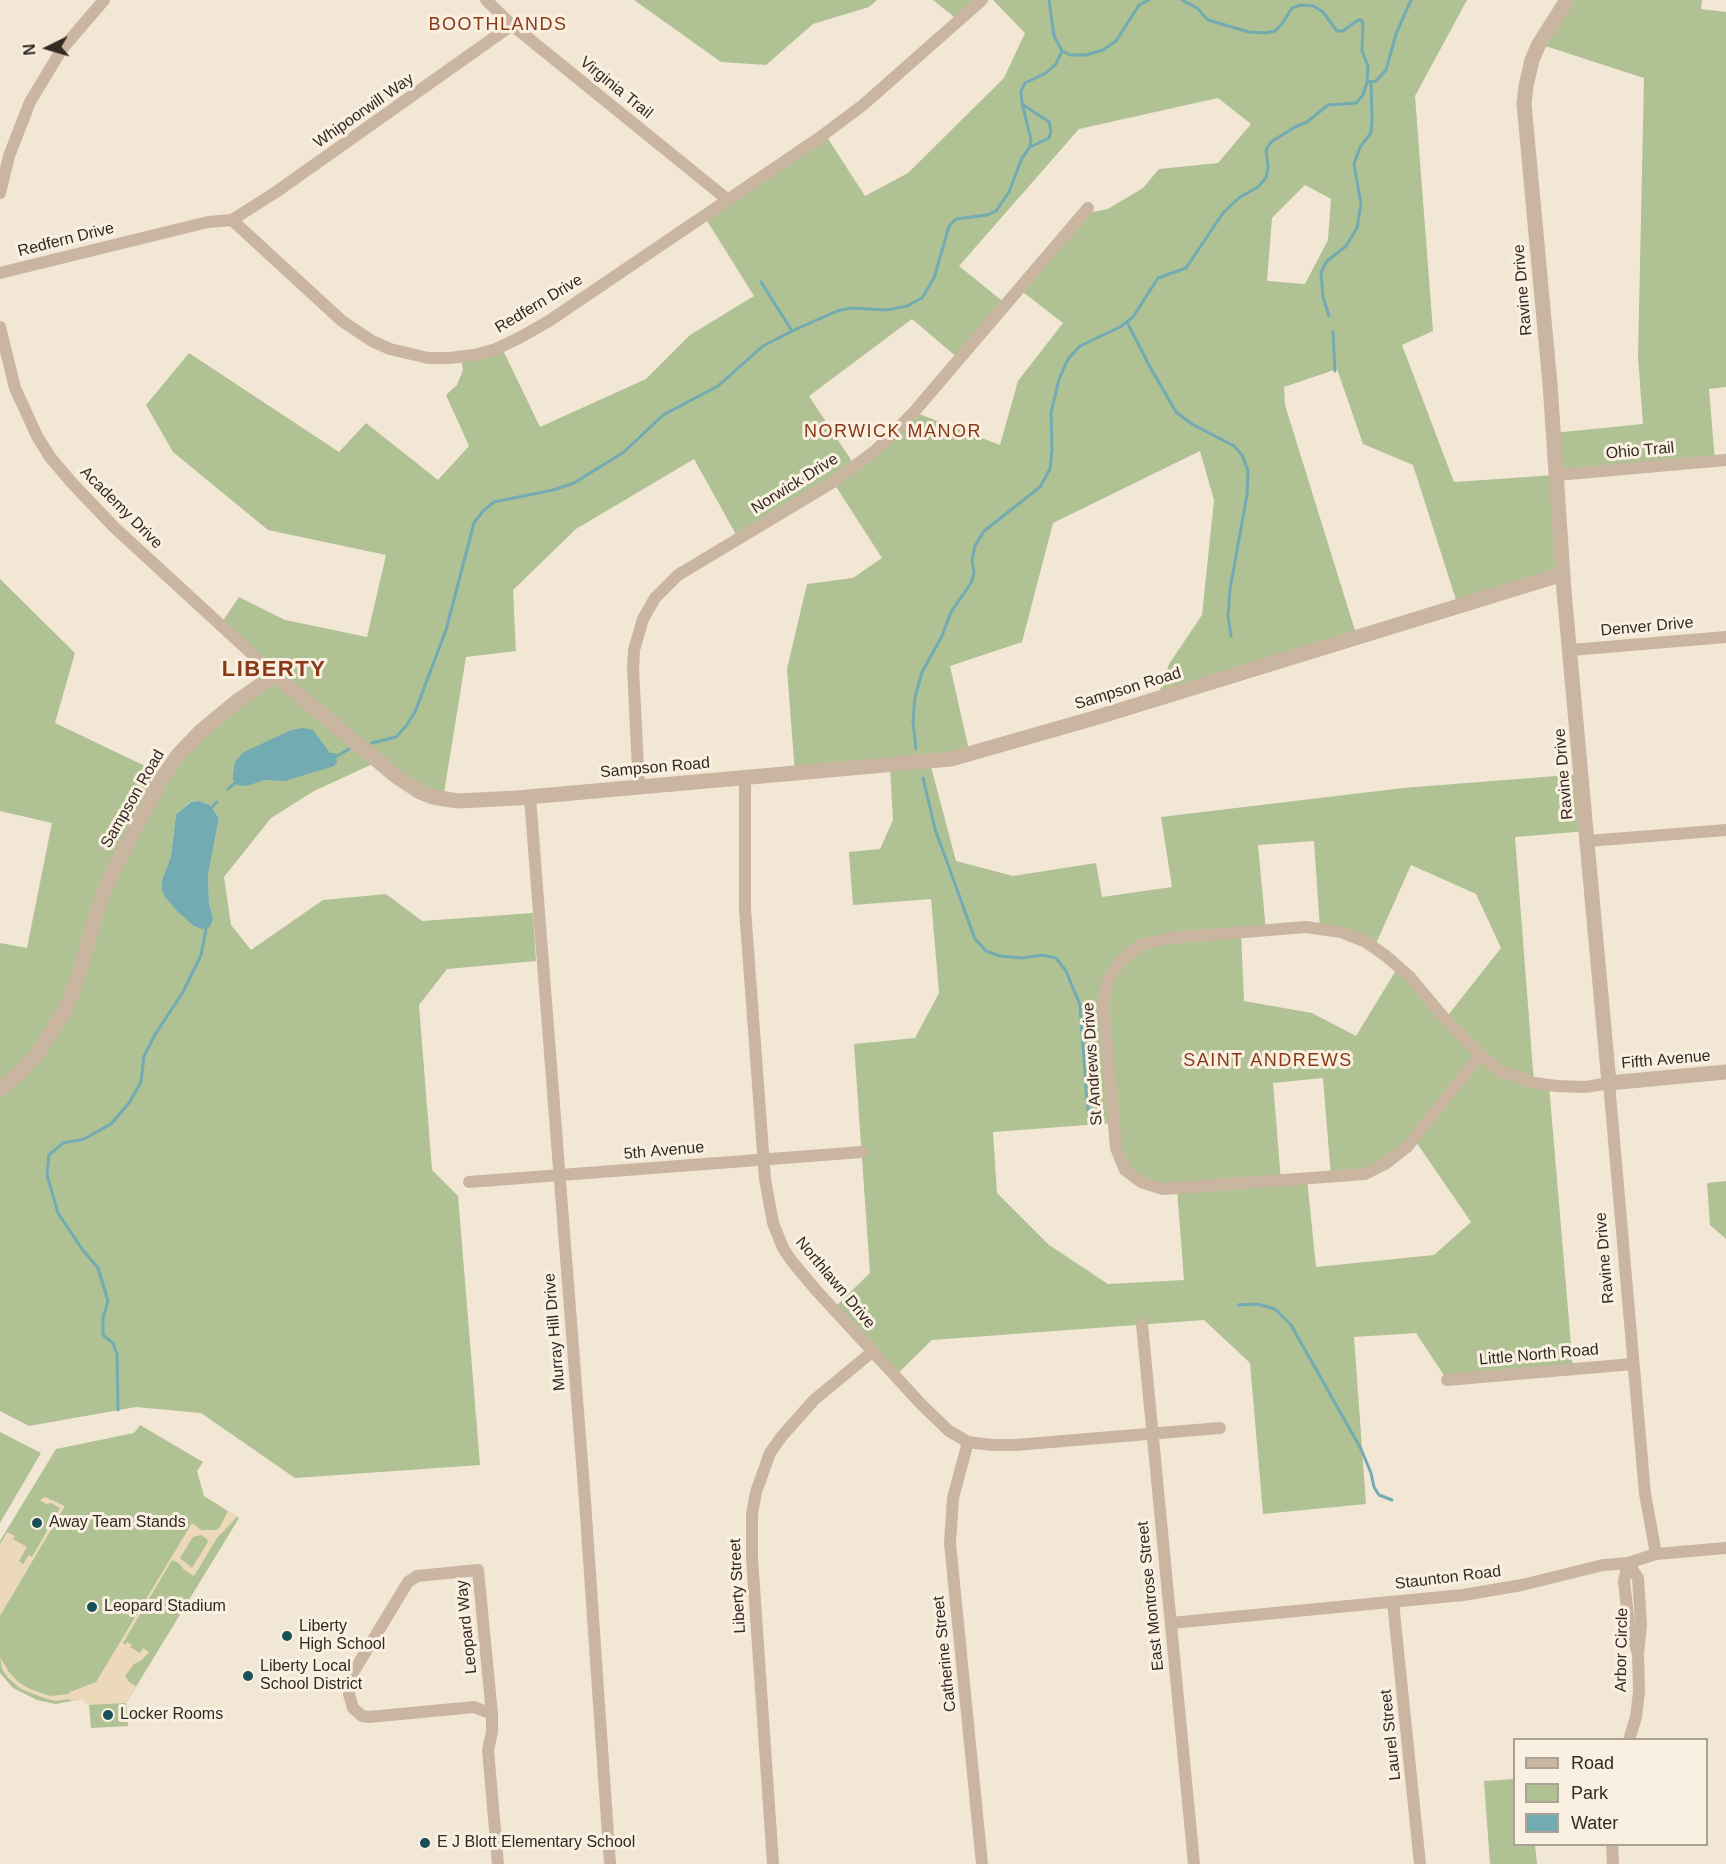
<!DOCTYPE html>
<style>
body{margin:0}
#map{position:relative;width:1726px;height:1864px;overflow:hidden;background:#f2e6d5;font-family:Arial,sans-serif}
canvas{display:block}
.legend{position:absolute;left:1513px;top:1738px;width:195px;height:108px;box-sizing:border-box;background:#faf0e1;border:2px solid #aba195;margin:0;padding:8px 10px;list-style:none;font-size:18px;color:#342a24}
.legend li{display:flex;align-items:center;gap:12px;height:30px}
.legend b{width:30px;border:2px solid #aba195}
.north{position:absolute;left:18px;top:18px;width:60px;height:60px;-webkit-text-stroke:4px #faf0e1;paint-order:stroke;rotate:265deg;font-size:16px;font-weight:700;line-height:24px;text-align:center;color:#342a24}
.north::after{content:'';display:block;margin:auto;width:21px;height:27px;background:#342a24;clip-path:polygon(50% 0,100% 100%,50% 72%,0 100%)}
</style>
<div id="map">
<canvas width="1726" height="1864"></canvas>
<ul class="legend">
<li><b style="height:8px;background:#cab6a0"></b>Road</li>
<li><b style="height:16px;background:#b0c194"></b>Park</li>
<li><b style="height:16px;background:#72abb1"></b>Water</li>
</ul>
<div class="north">N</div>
</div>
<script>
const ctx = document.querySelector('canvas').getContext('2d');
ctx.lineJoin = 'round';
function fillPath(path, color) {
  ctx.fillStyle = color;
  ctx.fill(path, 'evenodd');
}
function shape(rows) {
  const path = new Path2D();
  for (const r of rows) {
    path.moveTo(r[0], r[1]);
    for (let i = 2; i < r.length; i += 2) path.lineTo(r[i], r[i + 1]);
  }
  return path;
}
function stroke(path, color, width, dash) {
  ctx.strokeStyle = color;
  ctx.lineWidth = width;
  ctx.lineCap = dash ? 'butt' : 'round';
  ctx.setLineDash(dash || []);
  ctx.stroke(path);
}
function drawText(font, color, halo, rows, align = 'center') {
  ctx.font = font + ' Arial,sans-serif';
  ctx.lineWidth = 6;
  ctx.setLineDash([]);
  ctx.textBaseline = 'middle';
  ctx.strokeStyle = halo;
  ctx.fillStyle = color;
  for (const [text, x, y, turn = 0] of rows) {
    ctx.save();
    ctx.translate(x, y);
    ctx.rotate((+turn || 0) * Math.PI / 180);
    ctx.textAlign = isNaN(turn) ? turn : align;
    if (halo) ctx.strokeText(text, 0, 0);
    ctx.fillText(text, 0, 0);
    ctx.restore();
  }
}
const green = shape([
 [634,0,877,0,869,7,813,24,766,65,721,62],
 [933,0,982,0,959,21],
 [993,0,1467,0,1415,96,1433,331,1402,345,1454,482,1556,475,1553,433,1643,424,1638,357,1644,78,1539,44,1567,0,1702,0,1701,9,1726,12,1726,387,1709,389,1715,461,1557,475,1563,574,1458,606,1413,465,1363,444,1337,369,1284,387,1285,405,1357,637,1157,699,1169,664,1202,615,1214,500,1200,451,1053,523,1022,642,950,666,970,755,930,763,956,861,1013,876,1096,863,1102,897,1172,887,1161,817,1403,788,1582,774,1587,831,1515,837,1534,1083,1549,1085,1573,1369,1447,1380,1416,1333,1354,1337,1366,1504,1263,1514,1250,1363,1204,1320,932,1340,895,1376,833,1309,870,1273,854,1044,915,1038,939,993,931,899,853,905,849,852,880,849,893,820,890,766,795,773,787,669,807,584,853,578,882,558,833,482,738,538,694,459,576,529,513,590,516,651,466,657,443,799,377,762,314,791,271,818,224,877,231,925,251,950,323,900,386,894,422,921,533,913,536,961,447,969,419,1005,432,1170,458,1196,480,1465,295,1478,201,1413,136,1407,29,1426,0,1411,0,943,27,948,52,823,0,811,0,579,75,653,55,723,164,775,271,673,220,625,239,597,285,620,367,637,386,555,268,530,173,452,146,405,189,353,339,452,366,423,438,480,469,446,446,395,457,385,463,370,461,357,501,346,540,427,646,379,690,335,754,296,704,216,825,134,865,196,908,173,1004,78,1025,33],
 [1218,98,1251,124,1218,163,1159,169,1143,188,1108,209,1083,214,1019,289,1063,323,1018,381,1000,445,914,412,855,466,809,396,912,319,959,359,1006,304,959,266,1079,129],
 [1305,185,1331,199,1328,240,1305,284,1267,281,1272,218],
 [199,801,210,805,219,818,208,875,209,903,213,919,194,926,162,880,171,856,176,814,190,802],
 [1314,841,1320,929,1374,948,1411,865,1476,894,1501,948,1445,1019,1398,967,1356,1036,1312,1013,1244,1001,1241,933,1266,931,1258,845],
 [1323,1078,1331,1177,1385,1164,1414,1139,1471,1222,1434,1255,1316,1267,1307,1179,1281,1181,1273,1083],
 [1113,1123,1125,1170,1177,1189,1184,1280,1108,1284,1049,1245,997,1193,993,1132],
 [1726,1181,1726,1239,1710,1225,1707,1183],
 [140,1425,203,1462,197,1471,204,1496,239,1518,126,1703,128,1726,91,1728,89,1705,82,1699,56,1704,37,1700,13,1688,0,1673,0,1541,56,1449,134,1433],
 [0,1432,41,1453,0,1523],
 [1514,1779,1514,1844,1535,1845,1537,1864,1490,1864,1484,1781]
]);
const plaza = shape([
 [45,1497,65,1506,0,1616,0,1544,7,1532,15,1536,13,1539,27,1547,19,1561,23,1564,29,1555,32,1557,60,1508,51,1503,46,1504,40,1500],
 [228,1511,237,1517,217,1538,194,1576,183,1569,179,1563,172,1560,123,1643,125,1645,127,1642,132,1645,130,1647,140,1653,143,1648,149,1652,142,1660,134,1664,125,1676,129,1682,136,1686,126,1703,89,1705,82,1699,71,1701,69,1699,56,1701,47,1699,21,1689,8,1678,2,1669,0,1657,9,1672,18,1682,30,1689,50,1696,69,1694,70,1692,96,1682,192,1523,201,1530,216,1530,220,1527],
 [201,1535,207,1539,208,1542,192,1568,180,1558,193,1537]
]);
const water = shape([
 [303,728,313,730,330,753,336,753,337,762,334,766,285,781,264,780,247,786,237,785,233,780,233,774,235,762,242,753,291,730],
 [199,801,210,805,219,818,208,875,209,903,213,919,210,927,202,929,194,926,178,912,165,897,162,890,162,880,171,856,176,814,191,802]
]);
const stream = shape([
 [1049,0,1054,36,1062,51,1070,55,1086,55,1103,50,1116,41,1139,5,1149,0],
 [1182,0,1197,8,1208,20,1249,32,1265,33,1275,31,1282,24,1292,8,1301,5,1313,6,1323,12,1337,31,1343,31,1358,20,1361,20,1363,23,1362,51,1368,66,1367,82],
 [1022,104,1049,122,1051,131,1049,138,1030,147],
 [761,282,792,331],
 [1329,316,1323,297,1321,272,1327,261,1346,246,1357,228,1361,204,1354,164,1360,147,1371,133,1372,119,1371,83],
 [1127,322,1150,367,1176,412,1192,424,1234,446,1242,455,1248,471,1247,495,1230,589,1228,616,1231,636],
 [1333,332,1335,371],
 [372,743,396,737,406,726,415,712,446,630,474,523,483,511,494,502,553,490,574,483,624,452,663,415,718,386,763,346,792,331,837,311,851,308,887,310,907,306,922,298,934,278,949,226,956,219,987,215,996,211,1009,192,1022,158,1030,147,1031,140,1022,103,1021,91,1025,83,1046,73,1056,64,1062,51],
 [916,749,913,721,915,697,922,672,942,636,951,612,971,583,974,573,972,560,975,546,984,531,1040,487,1050,469,1052,450,1051,413,1059,379,1068,359,1080,346,1120,327,1133,317,1158,278,1186,268,1223,213,1240,197,1258,187,1266,178,1268,167,1266,150,1271,142,1295,127,1307,122,1328,105,1356,103,1363,95,1367,82,1376,81,1386,70,1396,34,1411,0],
 [337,756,349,749],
 [923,778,935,829,975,939,986,951,1000,956,1022,958,1042,955,1056,958,1066,971,1080,1005,1087,1100,1090,1122],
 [228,789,235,783],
 [212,807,217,802],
 [1238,1305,1257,1304,1275,1309,1291,1325,1361,1449,1371,1473,1374,1487,1379,1495,1392,1500],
 [118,1410,117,1354,113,1343,103,1335,103,1318,108,1301,98,1268,82,1249,58,1213,47,1175,49,1155,63,1143,84,1139,111,1124,129,1103,141,1082,144,1056,156,1033,183,992,201,955,206,929]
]);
const minor = shape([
 [486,0,512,25,728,200],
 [0,193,9,156,30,102,62,49,104,0],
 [232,220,276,192,512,25],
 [0,273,208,222,232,220,342,321,372,341,390,349,428,358,449,358,475,355,496,349,519,338,549,321,819,138,863,105,982,0],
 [0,327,15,388,37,436,50,457,72,483,115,528,275,675],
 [1557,475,1726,460],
 [1571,650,1726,637],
 [745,778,745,909,765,1179,773,1223,783,1248,791,1260,815,1289,922,1405,949,1431,968,1442,992,1445,1015,1445,1220,1428],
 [639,787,633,669,634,650,643,619,655,598,678,575,833,482,876,450,914,412,1088,208],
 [530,797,585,1501,610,1864],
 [1588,841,1726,830],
 [1480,1055,1407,1147,1385,1164,1365,1174,1163,1189,1141,1182,1125,1170,1116,1148,1103,1001,1108,981,1120,961,1140,945,1170,938,1306,927,1341,932,1366,942,1386,956,1410,977,1445,1019,1480,1055,1500,1071,1534,1083,1557,1086,1586,1087,1609,1083,1645,1494,1656,1554],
 [469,1182,862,1152],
 [1142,1324,1194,1864],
 [1447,1380,1633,1364],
 [968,1442,953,1498,950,1543,982,1864],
 [1628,1563,1638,1578,1641,1624,1638,1655,1639,1692,1636,1717,1629,1740],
 [1628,1563,1624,1581,1629,1625,1637,1651],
 [1393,1602,1420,1864],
 [1171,1623,1463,1595,1522,1585,1603,1565,1628,1563,1656,1554,1726,1548],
 [492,1714,474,1707,369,1717,362,1716,353,1708,349,1694,351,1676,408,1582,417,1576,478,1570,492,1714,492,1732,488,1750,498,1864],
 [1612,1844,1613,1864],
 [773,1864,752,1558,752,1514,756,1492,770,1453,782,1436,814,1400,872,1352]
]);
const tertiary = shape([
 [1567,0,1539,44,1532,60,1526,86,1524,104,1550,384,1564,591,1609,1083,1726,1072],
 [0,1089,17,1075,38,1053,67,1006,79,974,98,907,108,881,162,778,178,755,201,731,236,702,275,675,397,777,420,792,433,797,458,801,517,798,951,759,1098,717,1563,574]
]);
const markers = [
 [37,1523,6,"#175057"],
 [92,1607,6,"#175057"],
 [287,1636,6,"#175057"],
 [248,1676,6,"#175057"],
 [108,1715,6,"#175057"],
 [425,1843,6,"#175057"]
];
const streetNames = [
 ["Virginia Trail",616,88,39],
 ["Whipoorwill Way",364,111,-35],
 ["Redfern Drive",66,240,-14],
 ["Ravine Drive",1523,290,-95],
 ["Redfern Drive",539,304,-31],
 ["Ohio Trail",1640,451,-5],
 ["Norwick Drive",795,484,-32],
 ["Academy Drive",121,508,45],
 ["Denver Drive",1647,627,-5],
 ["Sampson Road",1128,689,-17],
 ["Sampson Road",655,768,-5],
 ["Ravine Drive",1564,774,-95],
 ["Sampson Road",133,799,-60],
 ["Fifth Avenue",1666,1060,-5],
 ["St Andrews Drive",1093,1064,-94],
 ["5th Avenue",664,1151,-5],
 ["Ravine Drive",1605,1258,-95],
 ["Northlawn Drive",835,1283,50],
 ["Murray Hill Drive",555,1332,-95],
 ["Little North Road",1539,1355,-5],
 ["Staunton Road",1448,1578,-7],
 ["Liberty Street",738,1586,-93],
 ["East Montrose Street",1151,1596,-96],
 ["Leopard Way",467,1627,-96],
 ["Arbor Circle",1622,1650,-89],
 ["Catherine Street",945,1654,-96],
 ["Laurel Street",1391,1735,-96]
];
const poiNames = [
 ["Away Team Stands",49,1523],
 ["Leopard Stadium",104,1607],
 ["Liberty",299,1627],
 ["High School",299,1645],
 ["Liberty Local",260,1667],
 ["School District",260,1685],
 ["Locker Rooms",120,1715],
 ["E J Blott Elementary School",437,1843]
];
const neighbourhoodNames = [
 ["BOOTHLANDS",498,25],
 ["NORWICK MANOR",893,432],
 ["SAINT ANDREWS",1268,1061]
];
const districtNames = [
 ["LIBERTY",274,670]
];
fillPath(green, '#b0c194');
fillPath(plaza, '#ecd9ba');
fillPath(water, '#72abb1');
stroke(stream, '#72abb1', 3);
stroke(minor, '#cab6a0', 12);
stroke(tertiary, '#cab6a0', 15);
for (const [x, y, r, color] of markers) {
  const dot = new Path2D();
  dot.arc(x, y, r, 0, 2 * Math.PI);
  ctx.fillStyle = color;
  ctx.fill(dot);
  stroke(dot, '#faf0e1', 2);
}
drawText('16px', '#342a24', '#faf0e1', streetNames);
drawText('16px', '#342a24', '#faf0e1', poiNames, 'left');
ctx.letterSpacing = '1.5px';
drawText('18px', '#883918', '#faf0e1', neighbourhoodNames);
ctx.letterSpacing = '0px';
ctx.letterSpacing = '1.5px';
drawText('bold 22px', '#883918', '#faf0e1', districtNames);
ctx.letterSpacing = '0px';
</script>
